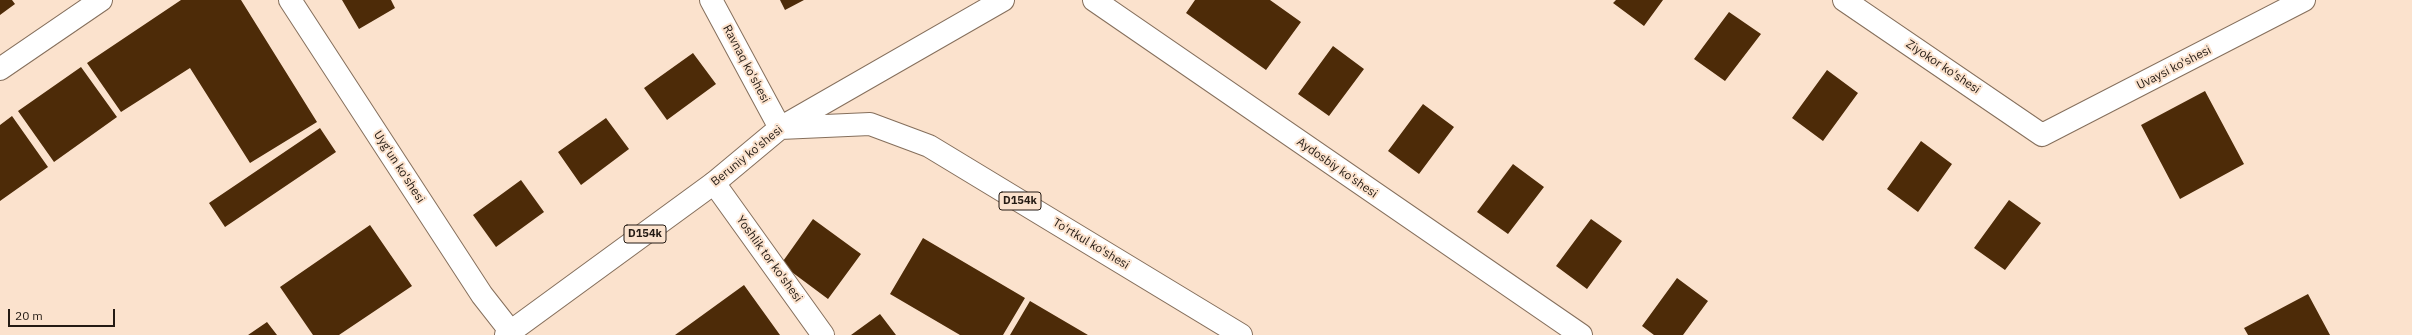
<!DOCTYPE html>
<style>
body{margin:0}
#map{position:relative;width:2412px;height:335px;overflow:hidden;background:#fbe2cd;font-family:"IBM Plex Sans",sans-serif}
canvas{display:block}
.scale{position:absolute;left:8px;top:309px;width:107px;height:18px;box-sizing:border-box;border:2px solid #241b14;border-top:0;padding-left:5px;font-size:12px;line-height:14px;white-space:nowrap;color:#241b14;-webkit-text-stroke:3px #fbe2cd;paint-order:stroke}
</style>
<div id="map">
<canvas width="2412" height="335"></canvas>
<div class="scale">20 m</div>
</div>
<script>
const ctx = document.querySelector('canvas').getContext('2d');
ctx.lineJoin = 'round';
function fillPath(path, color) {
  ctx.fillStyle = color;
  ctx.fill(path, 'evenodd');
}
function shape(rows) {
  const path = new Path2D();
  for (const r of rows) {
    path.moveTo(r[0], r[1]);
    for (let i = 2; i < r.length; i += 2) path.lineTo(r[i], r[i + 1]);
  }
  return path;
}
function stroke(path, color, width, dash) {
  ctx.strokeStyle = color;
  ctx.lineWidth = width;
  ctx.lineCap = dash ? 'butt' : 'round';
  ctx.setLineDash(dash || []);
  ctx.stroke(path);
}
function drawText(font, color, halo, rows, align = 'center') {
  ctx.font = font + ' "IBM Plex Sans",sans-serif';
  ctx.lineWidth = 4;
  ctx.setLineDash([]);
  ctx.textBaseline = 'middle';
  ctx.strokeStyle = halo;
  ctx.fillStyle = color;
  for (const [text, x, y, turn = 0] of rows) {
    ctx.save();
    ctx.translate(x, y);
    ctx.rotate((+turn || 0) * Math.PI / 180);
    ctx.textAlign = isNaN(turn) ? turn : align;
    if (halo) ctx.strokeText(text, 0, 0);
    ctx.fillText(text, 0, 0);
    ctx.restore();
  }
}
const building = shape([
 [0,0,12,0,15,4,0,15],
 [181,0,241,0,317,122,250,163,190,68,121,112,87,63],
 [342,0,391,0,395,8,359,29],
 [780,0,804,0,785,10],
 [1195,0,1270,0,1301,22,1266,70,1186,13],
 [1616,0,1663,0,1644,26,1613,3],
 [1729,12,1761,34,1725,81,1694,59],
 [1333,46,1364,69,1329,116,1298,94],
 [693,53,716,84,667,120,644,88],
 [81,67,117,117,54,162,18,111],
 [1827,70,1858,93,1823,141,1792,118],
 [2205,91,2244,164,2180,199,2141,125],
 [1423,104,1454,127,1419,174,1388,151],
 [12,116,48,167,0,201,0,125],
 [606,118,629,149,581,185,558,152],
 [320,128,336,152,225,227,209,203],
 [1921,141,1952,164,1918,212,1887,189],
 [1513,164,1544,187,1508,234,1477,212],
 [521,180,544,212,496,247,473,215],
 [2009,200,2041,223,2005,270,1974,248],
 [813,219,861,254,828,299,781,264],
 [1591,219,1622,241,1587,289,1556,266],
 [370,225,412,286,339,335,313,335,280,287],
 [923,238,1025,298,1003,335,960,335,890,294],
 [1677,278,1708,301,1683,335,1654,335,1642,326],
 [744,285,780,335,675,335],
 [2308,294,2330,335,2248,335,2244,328],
 [1030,301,1088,335,1010,335],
 [880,314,896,335,851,335],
 [267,322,277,335,248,335]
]);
const minor = shape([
 [290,0,482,295,511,332],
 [711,0,780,128,1003,0],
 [1094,0,1581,335],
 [1844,0,2042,135,2304,0],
 [0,69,101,0],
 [714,183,823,335]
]);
const major = shape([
 [506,335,714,183,780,128,870,124,929,146,1241,335]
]);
const shields = [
 [1020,201,42],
 [645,234,42]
];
const shieldNames = [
 ["D154k",1020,201],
 ["D154k",645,234]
];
const streetNames = [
 ["Ravnaq ko'shesi",746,64,62],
 ["Ziyokor ko'shesi",1943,67,34],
 ["Uvaysi ko'shesi",2174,68,-27],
 ["Beruniy ko'shesi",747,156,-39],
 ["Uyg'un ko'shesi",399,167,57],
 ["Aydosbiy ko'shesi",1337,168,35],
 ["To'rtkul ko'shesi",1091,244,31],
 ["Yoshlik tor ko'shesi",769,259,54]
];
fillPath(building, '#4d2b08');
stroke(minor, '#856f5c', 24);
stroke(major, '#856f5c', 24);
stroke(minor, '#fff', 22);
stroke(major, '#fff', 22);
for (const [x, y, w] of shields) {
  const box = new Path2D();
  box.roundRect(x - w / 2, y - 9, w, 18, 3);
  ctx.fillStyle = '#fbe2cd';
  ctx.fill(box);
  stroke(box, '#241b14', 1);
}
drawText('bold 11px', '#241b14', null, shieldNames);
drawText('12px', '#241b14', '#fbe2cd', streetNames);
</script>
